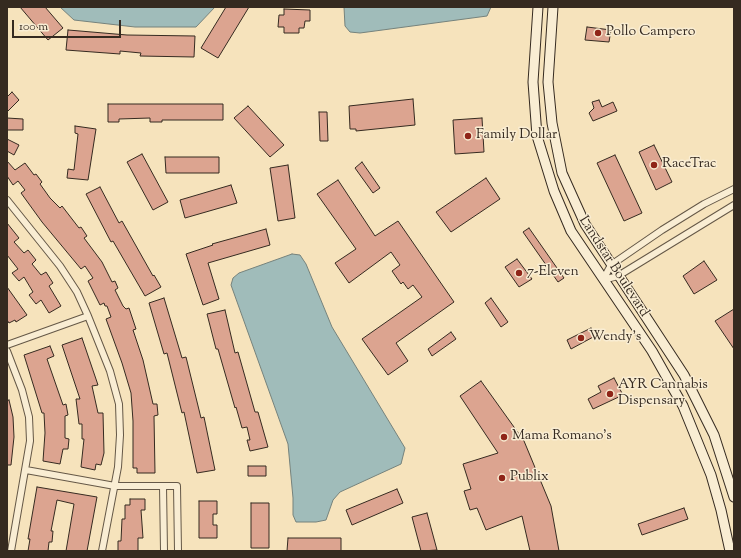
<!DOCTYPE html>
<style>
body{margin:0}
#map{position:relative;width:741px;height:558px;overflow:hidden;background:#f6e3bc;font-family:"Sorts Mill Goudy",serif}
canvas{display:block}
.frame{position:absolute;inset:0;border:8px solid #352a20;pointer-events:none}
.scale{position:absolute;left:12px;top:20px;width:109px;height:18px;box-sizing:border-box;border:2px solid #352a20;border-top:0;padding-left:5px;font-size:12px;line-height:14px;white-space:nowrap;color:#352a20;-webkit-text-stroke:3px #f9edd3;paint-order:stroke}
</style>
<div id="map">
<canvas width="741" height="558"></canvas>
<div class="frame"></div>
<div class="scale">100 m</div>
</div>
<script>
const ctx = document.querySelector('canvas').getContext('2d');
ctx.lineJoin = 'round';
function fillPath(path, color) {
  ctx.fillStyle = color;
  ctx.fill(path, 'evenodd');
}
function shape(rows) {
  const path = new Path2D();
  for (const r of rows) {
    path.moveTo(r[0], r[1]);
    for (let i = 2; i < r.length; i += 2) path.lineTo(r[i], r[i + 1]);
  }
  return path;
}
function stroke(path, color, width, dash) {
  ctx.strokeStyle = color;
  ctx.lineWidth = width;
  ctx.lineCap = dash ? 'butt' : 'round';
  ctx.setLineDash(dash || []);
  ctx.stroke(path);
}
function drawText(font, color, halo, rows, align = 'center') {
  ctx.font = font + ' "Sorts Mill Goudy",serif';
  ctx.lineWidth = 3;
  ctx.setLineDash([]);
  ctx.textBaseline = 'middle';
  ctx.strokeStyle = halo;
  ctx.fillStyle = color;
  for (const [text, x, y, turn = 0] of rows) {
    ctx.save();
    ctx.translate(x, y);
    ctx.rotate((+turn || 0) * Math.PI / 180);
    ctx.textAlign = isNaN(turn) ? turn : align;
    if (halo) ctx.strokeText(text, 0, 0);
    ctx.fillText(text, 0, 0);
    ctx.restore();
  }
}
const water = shape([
 [60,7,215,7,196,27,135,27,74,20,60,7],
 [344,7,491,7,487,16,360,33,350,32,345,26,344,7],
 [292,254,300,255,306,264,332,327,405,448,401,464,340,492,333,500,326,520,316,522,296,522,293,515,293,498,288,444,231,285,233,278,239,273,292,254]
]);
const building = shape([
 [20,7,45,7,63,28,48,40,20,7],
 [226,7,249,7,218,58,201,48,226,7],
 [284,9,310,10,310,21,305,21,304,28,299,28,299,33,284,33,284,27,278,27,279,15,284,15,284,9],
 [587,27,611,30,609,42,585,40,587,27],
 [68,30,127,35,195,36,194,57,140,56,141,53,120,51,120,54,66,50,68,30],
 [12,92,19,100,7,112,7,97,12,92],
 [413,99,415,125,356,131,356,129,350,129,349,106,413,99],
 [599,100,602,107,613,102,617,111,593,121,589,113,594,108,592,102,599,100],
 [108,104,223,104,223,120,162,120,162,122,150,122,150,118,119,119,119,122,108,122,108,104],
 [248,106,284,145,270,157,234,118,248,106],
 [319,112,327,112,328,141,320,141,319,112],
 [7,118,23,119,23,130,7,130,7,118],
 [482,118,484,152,455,154,453,120,482,118],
 [75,126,96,129,88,180,67,178,68,169,74,170,78,134,75,133,75,126],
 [7,139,19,145,14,155,7,151,7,139],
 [654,145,672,182,656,190,639,152,654,145],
 [142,154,168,202,153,210,127,162,142,154],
 [615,155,642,213,624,221,597,163,615,155],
 [165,157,219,157,219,173,166,173,165,157],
 [7,161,15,170,25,163,34,175,36,174,42,182,40,184,50,198,60,208,62,206,79,228,81,227,87,236,84,238,102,262,112,282,115,281,118,288,115,290,123,306,126,309,129,308,136,329,133,330,143,360,153,404,157,404,158,415,154,416,155,473,137,473,137,468,133,468,133,421,131,393,122,363,106,319,111,317,107,306,105,306,104,303,100,305,88,281,93,278,85,266,81,269,42,222,21,193,25,190,18,181,13,185,7,176,7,161],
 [362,162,380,188,373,193,355,168,362,162],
 [288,165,295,218,278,221,270,168,288,165],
 [486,178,500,199,451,232,436,212,486,178],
 [338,180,375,236,398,221,454,302,396,343,408,361,388,375,362,339,422,297,413,285,408,289,403,282,401,284,392,271,400,265,391,252,349,283,335,263,356,249,317,194,338,180],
 [231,185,237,203,185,218,180,200,231,185],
 [100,187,119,223,122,221,153,276,154,275,161,287,145,296,113,241,111,242,86,194,100,187],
 [7,223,19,238,14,242,24,253,28,250,36,260,32,264,41,275,46,272,53,283,49,286,61,306,49,313,41,300,36,304,29,295,33,292,24,277,19,281,12,273,18,269,7,255,7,223],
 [529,228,564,278,558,282,523,232,529,228],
 [266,229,270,245,208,263,219,299,203,305,186,254,213,245,212,244,266,229],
 [517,259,532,279,519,287,505,267,517,259],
 [704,261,717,280,694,294,683,276,704,261],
 [7,287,27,315,16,322,15,320,9,323,7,320,7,287],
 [164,298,182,358,186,357,201,418,204,417,215,470,197,473,184,412,182,413,167,353,164,354,149,303,164,298],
 [491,298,508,322,501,327,485,303,491,298],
 [734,309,734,349,715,321,734,309],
 [225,310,235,353,238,352,255,412,258,412,268,447,250,451,247,440,250,440,247,427,242,428,236,407,235,408,218,349,216,349,207,314,225,310],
 [591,328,595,336,571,349,567,340,591,328],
 [451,332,456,339,432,356,428,349,451,332],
 [82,338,98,385,92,386,98,413,103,413,104,453,101,465,96,464,95,470,81,467,84,439,82,439,82,424,79,424,76,399,80,399,62,345,82,338],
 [50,346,54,356,47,359,63,405,66,404,68,415,65,416,65,438,69,439,68,449,63,449,60,464,43,461,45,433,44,413,42,413,24,355,50,346],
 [614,378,623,395,593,409,588,399,601,392,598,386,614,378],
 [481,381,524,441,551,506,559,551,530,551,522,516,486,530,477,508,470,510,464,491,471,489,463,464,498,453,460,396,481,381],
 [9,400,13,417,14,437,11,465,7,465,7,401,9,400],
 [248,466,266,466,266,476,248,476,248,466],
 [37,487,97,497,87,551,66,551,74,504,57,500,51,531,53,531,52,542,49,542,48,551,28,551,30,539,28,539,37,487],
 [397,489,403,503,352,525,346,510,397,489],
 [130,499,145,499,145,510,141,510,143,538,138,538,138,551,118,551,118,541,121,541,122,519,125,519,125,505,130,505,130,499],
 [199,501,217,501,217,514,213,514,213,525,217,525,217,538,199,538,199,501],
 [251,503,269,503,269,548,251,548,251,503],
 [684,508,688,519,642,535,638,524,684,508],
 [427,513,437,550,421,551,412,517,427,513],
 [288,538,341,538,341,551,287,551,288,538]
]);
const minor = shape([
 [7,200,60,266,77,292,88,316,110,371,119,404,120,435,118,467,102,551],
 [603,280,611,265,662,230,704,204,734,189],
 [603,280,618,276,734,205],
 [7,345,88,316],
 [7,351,22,390,29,417,30,441,11,551],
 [26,470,115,486,177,486,178,551],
 [163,486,164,551]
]);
const secondary = shape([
 [538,7,533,82,537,136,554,191,571,231,652,351,683,406,711,475,721,510,730,551],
 [553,7,548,82,552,123,562,173,585,224,684,375,714,435,734,497]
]);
const markers = [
 [598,33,4,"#8f2418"],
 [468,136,4,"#8f2418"],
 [654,165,4,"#8f2418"],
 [519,273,4,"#8f2418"],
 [581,338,4,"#8f2418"],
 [610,394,4,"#8f2418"],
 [504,437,4,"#8f2418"],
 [502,478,4,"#8f2418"]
];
const poiNames = [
 ["Pollo Campero",606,33],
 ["Family Dollar",476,136],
 ["RaceTrac",662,165],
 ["7-Eleven",527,273],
 ["Wendy's",589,338],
 ["AYR Cannabis",618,386],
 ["Dispensary",618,402],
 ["Mama Romano's",512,437],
 ["Publix",510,478]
];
const streetNames = [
 ["Landstar Boulevard",613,267,57]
];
fillPath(water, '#a0bcba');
stroke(water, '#75827c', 1);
fillPath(building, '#dca490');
stroke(building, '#352a20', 1);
stroke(minor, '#655847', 8);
stroke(secondary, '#352a20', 11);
stroke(minor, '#f9edd3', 6);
stroke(secondary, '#f9edd3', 9);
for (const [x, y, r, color] of markers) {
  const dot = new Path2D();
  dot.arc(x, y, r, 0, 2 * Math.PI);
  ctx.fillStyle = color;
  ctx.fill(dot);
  stroke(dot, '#f9edd3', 1.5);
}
drawText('14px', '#352a20', '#f9edd3', poiNames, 'left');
drawText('14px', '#352a20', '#f9edd3', streetNames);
</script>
